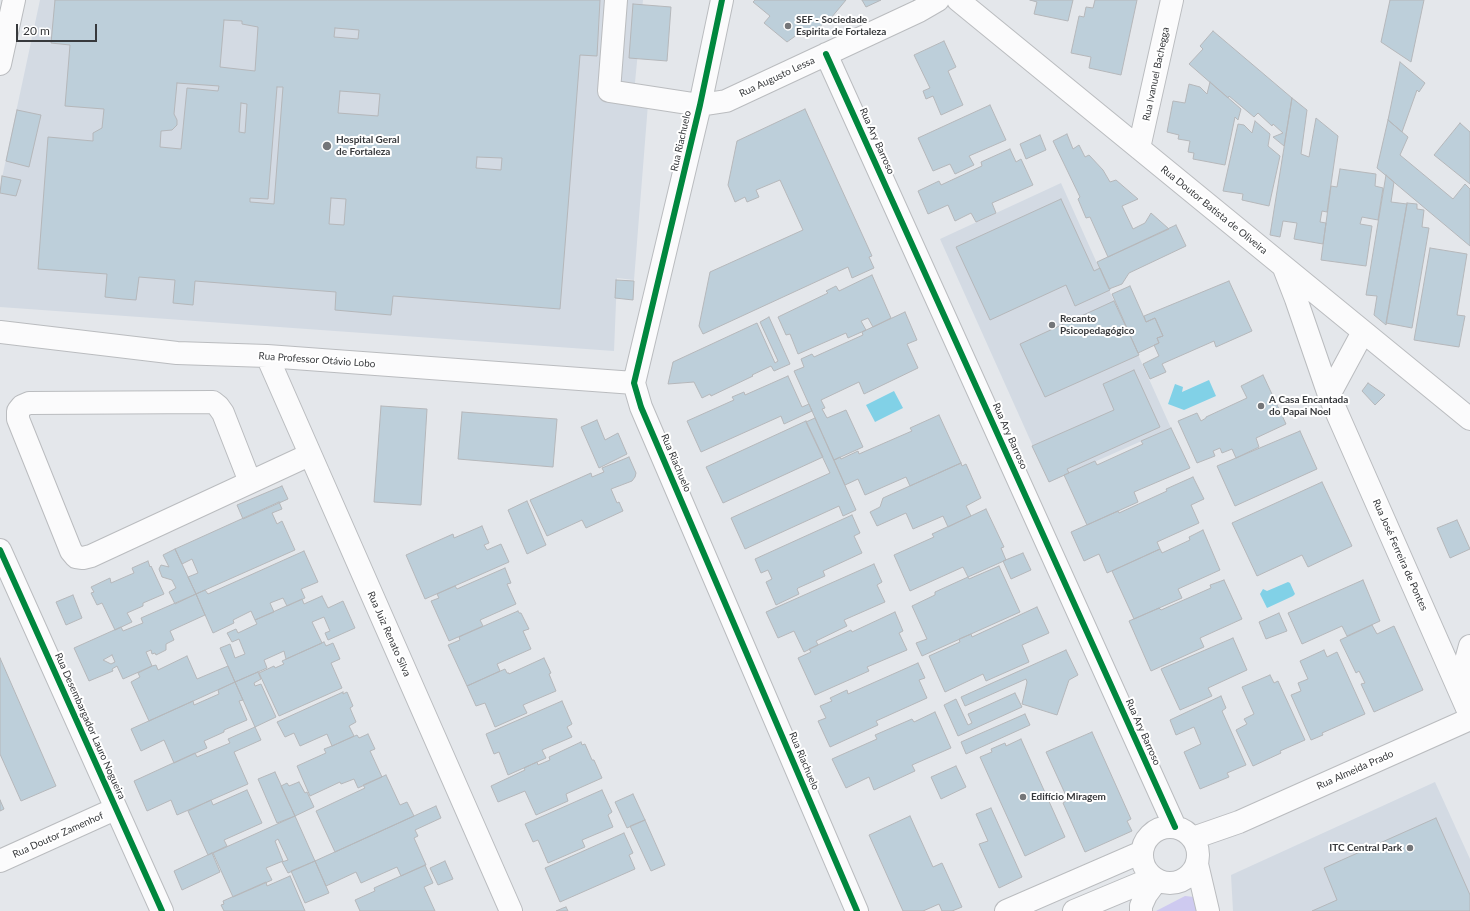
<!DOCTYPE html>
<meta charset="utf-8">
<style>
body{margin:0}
#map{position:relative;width:1470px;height:911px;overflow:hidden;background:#e4e7eb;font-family:Lato,sans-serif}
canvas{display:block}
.scale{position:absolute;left:16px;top:24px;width:81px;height:18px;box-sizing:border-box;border:2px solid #37393c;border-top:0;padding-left:5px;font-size:12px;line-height:14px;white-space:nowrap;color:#37393c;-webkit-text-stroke:3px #fff;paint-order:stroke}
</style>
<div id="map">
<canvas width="1470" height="911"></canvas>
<div class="scale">20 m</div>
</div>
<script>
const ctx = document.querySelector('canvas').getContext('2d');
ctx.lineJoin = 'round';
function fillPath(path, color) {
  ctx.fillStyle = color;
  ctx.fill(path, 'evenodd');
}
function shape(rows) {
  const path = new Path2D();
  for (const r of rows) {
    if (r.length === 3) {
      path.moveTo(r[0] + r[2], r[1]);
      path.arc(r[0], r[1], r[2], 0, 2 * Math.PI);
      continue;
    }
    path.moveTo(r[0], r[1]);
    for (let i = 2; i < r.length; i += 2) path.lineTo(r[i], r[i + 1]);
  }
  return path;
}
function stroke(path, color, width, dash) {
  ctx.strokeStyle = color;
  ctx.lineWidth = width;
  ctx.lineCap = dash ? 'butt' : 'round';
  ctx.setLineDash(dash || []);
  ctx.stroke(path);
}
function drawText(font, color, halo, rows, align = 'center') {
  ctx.font = font + ' Lato,sans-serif';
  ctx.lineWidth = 4;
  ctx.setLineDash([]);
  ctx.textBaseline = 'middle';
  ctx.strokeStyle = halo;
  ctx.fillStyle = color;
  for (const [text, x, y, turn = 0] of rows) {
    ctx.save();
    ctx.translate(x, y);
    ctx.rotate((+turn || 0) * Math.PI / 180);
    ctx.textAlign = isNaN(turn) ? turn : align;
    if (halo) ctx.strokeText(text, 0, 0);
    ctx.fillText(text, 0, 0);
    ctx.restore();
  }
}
const built = shape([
 [40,0,643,0,633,103,648,104,634,280,617,278,614,351,0,307,0,187],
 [1061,183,1171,428,1049,482,940,239],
 [1435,782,1470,859,1470,911,1233,911,1231,875]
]);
const green = shape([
 [1185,896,1194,897,1202,911,1156,911]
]);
const water = shape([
 [1209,380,1216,396,1184,410,1168,404,1175,384,1183,387,1182,392],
 [894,391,903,408,875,422,866,405],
 [1288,582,1290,583,1295,594,1293,596,1267,608,1260,594,1263,589,1267,591]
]);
const building = shape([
 [55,0,600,0,597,56,580,55,560,309,393,296,391,315,335,310,336,292,195,281,193,305,173,303,175,280,139,277,136,300,123,299,105,297,107,274,38,269,48,137,93,141,93,133,102,128,104,109,65,106,70,45,51,43,55,0],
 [224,20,242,21,242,24,258,27,255,71,220,67,224,20],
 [335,28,359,30,358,39,334,37,335,28],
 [177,83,219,86,218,91,187,88,181,149,160,147,161,131,172,130,177,125,177,120,174,114,177,83],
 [277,87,283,87,274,204,250,202,250,198,268,199,277,87],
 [340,91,380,94,378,116,338,113,340,91],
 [241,103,247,104,245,133,239,132,241,103],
 [477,157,502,158,501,170,476,168,477,157],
 [331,198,346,199,344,225,329,224,331,198],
 [755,0,846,0,826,24,824,22,819,28,805,34,801,32,787,42,764,23,770,16,753,2,755,0],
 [862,0,881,0,866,7,862,0],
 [1030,0,1073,0,1068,21,1034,14,1037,2,1030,0],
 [1095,0,1137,0,1121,75,1089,68,1091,57,1071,53,1079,16,1084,17,1086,7,1093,8,1095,0],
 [1390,0,1424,0,1411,62,1381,42,1390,0],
 [633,4,671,7,667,61,629,58,633,4],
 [1213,31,1292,98,1284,146,1273,137,1283,133,1273,124,1272,126,1258,113,1254,117,1229,96,1228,98,1189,64,1203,49,1200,46,1213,31],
 [944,41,956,67,948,71,963,105,941,115,933,96,926,99,923,91,930,88,914,55,944,41],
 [1400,62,1425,83,1419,92,1417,90,1402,132,1388,120,1400,62],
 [1210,82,1241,109,1238,120,1235,117,1225,165,1193,159,1194,153,1188,152,1190,141,1178,139,1179,135,1167,132,1173,101,1185,103,1189,84,1200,87,1207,94,1210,82],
 [1292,98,1307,110,1301,154,1309,157,1316,118,1338,136,1327,212,1322,211,1320,222,1326,223,1323,244,1294,239,1297,223,1283,221,1280,237,1270,235,1292,98],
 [990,105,1006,140,969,156,974,165,955,174,950,164,933,171,918,138,990,105],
 [805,109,872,256,869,257,874,268,852,278,848,267,703,334,699,326,710,272,803,230,780,180,756,190,759,197,747,202,745,197,735,202,728,185,737,141,805,109],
 [17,110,41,115,29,167,6,161,17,110],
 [1388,120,1408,137,1400,155,1453,199,1465,184,1470,189,1470,246,1377,168,1388,120],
 [1255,121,1270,134,1268,146,1280,156,1269,206,1242,200,1243,194,1223,191,1238,124,1244,125,1252,133,1255,121],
 [1460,123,1470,132,1470,184,1434,155,1460,123],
 [1067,134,1073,149,1079,145,1085,157,1089,155,1103,170,1110,182,1116,180,1138,199,1122,206,1133,229,1145,223,1151,213,1169,229,1108,257,1090,217,1086,218,1078,199,1080,197,1053,141,1067,134],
 [1040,135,1046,150,1026,159,1020,144,1040,135],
 [1010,149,1016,162,1021,159,1033,185,992,203,996,213,976,222,971,213,955,221,948,205,928,214,918,191,939,181,941,185,982,166,981,162,1010,149],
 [1340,169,1376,174,1375,186,1383,188,1378,220,1362,217,1360,224,1372,226,1366,266,1321,260,1331,186,1337,187,1340,169],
 [1386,175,1394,182,1391,202,1407,204,1386,325,1374,315,1377,296,1366,295,1386,175],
 [2,176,21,180,16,196,0,193,2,176],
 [1061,199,1094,271,1100,268,1110,290,1075,306,1066,285,990,320,956,247,1061,199],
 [1407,203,1417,204,1417,209,1424,210,1422,227,1429,228,1412,328,1386,323,1407,203],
 [1176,225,1186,246,1129,273,1122,284,1109,289,1097,262,1176,225],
 [1430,248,1467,254,1457,315,1465,316,1459,347,1414,340,1430,248],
 [872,275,891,318,873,327,868,318,861,321,866,330,848,338,846,333,798,354,790,334,786,335,778,317,828,293,826,291,836,286,839,291,872,275],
 [616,280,634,281,633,300,615,298,616,280],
 [1229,281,1252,331,1216,347,1214,341,1164,363,1162,364,1166,372,1150,379,1143,364,1159,356,1154,345,1159,343,1157,338,1163,336,1155,318,1146,322,1144,316,1229,281],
 [1130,286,1146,322,1155,318,1163,336,1157,338,1159,343,1138,353,1112,294,1130,286],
 [1114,301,1139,355,1045,397,1020,344,1114,301],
 [905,312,917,340,907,344,918,368,864,394,859,382,821,400,825,408,822,409,827,418,846,410,863,447,834,460,794,371,804,367,801,359,812,354,814,357,863,335,862,332,905,312],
 [769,317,790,364,774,371,771,366,752,375,753,376,711,396,710,394,702,398,694,382,668,384,673,362,757,323,775,363,778,361,760,322,769,317],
 [1134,370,1160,427,1067,469,1069,473,1049,482,1032,446,1114,410,1103,384,1134,370],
 [1263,375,1286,424,1256,438,1259,447,1236,458,1232,449,1222,453,1220,448,1213,451,1215,456,1197,463,1178,421,1197,413,1201,421,1206,418,1206,417,1247,398,1241,386,1263,375],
 [788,376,802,407,809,404,812,411,784,424,781,416,701,452,687,421,734,400,732,397,744,392,745,395,788,376],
 [1368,383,1385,395,1375,405,1362,391,1368,383],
 [381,406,427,409,421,505,374,502,381,406],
 [462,412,557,419,553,467,458,459,462,412],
 [939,415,961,463,910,486,906,477,865,495,858,479,845,485,834,460,840,457,841,459,858,451,859,454,912,431,910,428,939,415],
 [815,418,856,510,843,516,839,506,745,549,731,518,830,473,806,422,815,418],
 [597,420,605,440,618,433,627,454,599,468,581,427,597,420],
 [806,421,823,457,723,503,706,467,806,421],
 [1171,428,1190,468,1134,492,1138,502,1087,525,1064,475,1095,461,1097,465,1143,444,1141,441,1171,428],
 [1300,431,1317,469,1235,506,1217,466,1300,431],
 [629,457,636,473,635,477,632,481,611,489,617,503,619,502,623,511,586,528,582,520,547,536,530,500,591,473,592,477,604,472,602,468,629,457],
 [961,463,962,466,966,464,981,498,966,506,971,516,948,527,943,516,913,529,906,513,877,526,870,512,880,507,883,498,961,463],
 [1193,477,1204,499,1191,505,1199,523,1157,542,1160,549,1107,573,1099,554,1084,561,1071,532,1118,511,1119,513,1167,491,1166,489,1193,477],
 [1322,482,1352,546,1308,567,1302,555,1257,576,1232,523,1322,482],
 [282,486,288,499,243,519,237,505,282,486],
 [527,501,546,545,527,554,508,510,527,501],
 [279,502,282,509,272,513,277,524,282,521,295,550,196,594,188,577,198,573,192,559,182,564,175,549,279,502],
 [986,509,1004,547,1001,548,1006,560,968,577,963,567,910,591,894,555,934,537,932,534,986,509],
 [852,515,860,533,854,536,862,553,823,571,825,576,798,588,797,589,799,594,776,605,766,582,772,579,768,570,761,573,755,559,852,515],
 [1457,520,1470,549,1450,558,1437,528,1457,520],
 [482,526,489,543,484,545,487,550,501,544,509,562,425,599,406,555,453,534,454,538,482,526],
 [1203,530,1220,570,1178,589,1182,598,1134,619,1112,571,1160,549,1162,553,1190,540,1189,537,1203,530],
 [175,549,196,594,175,604,169,592,176,588,172,580,162,577,159,569,161,565,169,567,163,555,175,549],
 [304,551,318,582,301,589,305,598,287,606,283,598,270,603,274,612,255,620,251,611,233,620,234,623,213,633,196,594,205,590,208,594,304,551],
 [1023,553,1031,570,1011,579,1003,561,1023,553],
 [148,561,150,567,151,566,164,594,143,603,143,606,127,613,132,622,115,630,102,603,97,605,91,593,94,592,91,587,110,578,111,583,134,573,132,568,148,561],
 [874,564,882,582,877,585,885,602,844,620,847,626,816,641,818,645,804,652,794,631,778,638,766,612,874,564],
 [999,566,1020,612,922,656,916,643,927,639,912,606,935,595,935,592,968,577,969,579,999,566],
 [505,568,511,583,507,584,516,604,480,620,483,626,449,641,431,601,439,598,437,594,455,586,457,589,505,568],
 [1224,580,1242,619,1200,638,1204,647,1151,671,1129,621,1159,608,1161,610,1211,588,1210,585,1224,580],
 [1363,580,1380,621,1347,636,1342,626,1302,644,1288,613,1363,580],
 [196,594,205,615,170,631,174,640,166,644,166,650,156,655,155,653,152,654,151,650,146,652,152,666,123,679,117,666,112,669,113,671,89,681,74,648,121,627,123,631,143,623,141,618,196,594],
 [112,655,115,662,111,664,103,660,112,655],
 [73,595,82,618,66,625,56,602,73,595],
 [322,596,328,608,343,601,355,628,328,640,325,633,330,631,324,617,312,622,322,643,286,659,284,651,264,660,267,668,235,682,220,648,230,644,235,658,245,654,239,639,232,642,227,633,236,629,238,633,257,624,255,620,302,599,304,604,322,596],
 [1037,607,1049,633,1022,645,1029,662,986,681,983,674,945,692,929,656,960,642,959,639,971,634,972,637,1037,607],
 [518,611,519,613,521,613,529,629,523,631,531,649,497,664,500,671,467,686,448,645,460,640,459,637,518,611],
 [895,612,903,631,899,633,907,650,867,667,869,671,815,695,798,658,811,652,809,649,851,630,852,632,895,612],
 [1279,613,1287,631,1266,639,1259,622,1279,613],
 [1372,625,1377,634,1394,626,1423,690,1374,712,1361,684,1365,683,1359,671,1356,673,1340,640,1372,625],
 [1233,638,1247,670,1208,688,1212,696,1180,710,1161,669,1233,638],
 [324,642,326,646,333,643,340,659,331,663,342,688,279,716,259,673,274,666,275,668,284,664,282,661,324,642],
 [1066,650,1078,675,1069,680,1057,715,1022,704,1027,682,1026,679,965,706,961,697,1066,650],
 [1324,650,1327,657,1337,652,1365,714,1322,733,1323,735,1311,740,1291,695,1301,691,1298,683,1308,679,1300,661,1324,650],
 [187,656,197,679,228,666,235,682,149,721,131,682,140,677,138,673,152,666,156,665,158,670,187,656],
 [0,658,56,786,21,801,0,754,0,658],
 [544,658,551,673,549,674,556,691,523,705,527,713,495,727,485,703,476,706,467,686,505,669,507,673,509,673,509,674,544,658],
 [918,663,925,678,919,680,927,698,876,721,878,725,830,747,818,721,826,718,820,706,832,701,830,698,847,690,848,694,918,663],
 [258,672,261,679,254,683,255,686,261,684,276,717,255,727,235,682,258,672],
 [1270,675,1274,683,1278,681,1305,740,1280,751,1281,753,1253,766,1236,730,1247,724,1244,719,1254,714,1242,687,1270,675],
 [235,682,243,700,239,701,247,720,224,730,224,732,204,741,207,748,174,763,164,740,141,751,131,729,193,701,194,705,219,694,218,690,235,682],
 [343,692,343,694,347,692,353,706,350,708,356,722,349,726,354,736,332,746,327,734,300,746,294,733,285,737,277,722,343,692],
 [1015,693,1022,707,958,736,944,705,956,699,968,725,972,723,968,714,1015,693],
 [1221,696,1226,708,1222,711,1246,765,1227,773,1229,777,1200,789,1184,752,1201,744,1194,727,1176,735,1170,720,1221,696],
 [562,701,572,724,567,727,572,737,542,750,546,758,508,775,499,752,494,754,486,734,562,701],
 [935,712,951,748,912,765,915,771,874,790,869,777,846,788,832,759,877,739,875,735,912,719,914,722,935,712],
 [1025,714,1030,725,966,754,961,742,1025,714],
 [255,727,261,740,234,752,248,784,177,815,171,800,147,811,134,781,195,753,197,757,230,743,228,739,255,727],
 [1092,732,1131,819,1127,821,1132,831,1085,852,1063,803,1068,800,1046,752,1092,732],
 [368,734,375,749,370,751,382,777,358,788,354,779,341,784,340,782,310,796,297,766,326,753,324,749,332,746,357,735,359,738,368,734],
 [1021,739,1065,837,1025,856,980,757,992,752,991,749,1005,743,1006,746,1021,739],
 [581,742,582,745,585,744,592,760,594,760,602,778,566,794,568,801,536,815,525,791,498,802,491,786,525,770,524,768,537,762,538,765,550,760,549,757,581,742],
 [956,766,966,787,941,799,931,777,956,766],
 [275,772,295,816,277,823,258,779,275,772],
 [386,775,400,805,407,802,414,816,335,852,316,811,365,788,363,785,386,775],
 [299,782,305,793,307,792,314,807,295,816,281,786,287,783,289,786,299,782],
 [247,790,262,823,224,840,227,846,208,855,188,811,211,800,213,805,247,790],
 [602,790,612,812,608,815,613,827,582,840,585,847,548,863,538,840,533,842,525,824,602,790],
 [633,794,645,820,627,828,615,802,633,794],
 [0,800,4,809,0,811,0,800],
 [436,806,441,818,415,830,418,836,414,838,426,865,401,876,397,867,361,883,356,872,326,886,315,861,436,806],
 [991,808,1022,877,999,888,979,844,988,841,976,814,991,808],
 [295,816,315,861,288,873,282,862,288,860,278,839,275,841,283,861,266,868,272,880,233,897,213,853,295,816],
 [910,816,933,867,942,863,962,907,952,911,942,911,939,904,923,911,903,911,869,835,910,816],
 [1436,818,1470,895,1470,911,1312,911,1337,900,1324,868,1436,818],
 [645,820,665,865,651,871,630,826,645,820],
 [624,833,633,853,629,855,635,869,560,902,545,868,624,833],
 [212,853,220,872,182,890,174,871,212,853],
 [315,861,329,893,305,903,291,871,315,861],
 [445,861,453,879,438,885,430,868,445,861],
 [425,865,433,883,424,887,435,911,360,911,355,900,375,891,374,888,425,865],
 [290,876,305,911,224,911,221,905,224,904,223,901,266,882,267,886,290,876],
 [566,907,568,911,556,911,563,908,566,907]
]);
const minor = shape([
 [616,0,609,91,700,105,726,101,919,11,938,0],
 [722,0,700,105,634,383,641,407,857,911],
 [958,0,1470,419],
 [826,54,1175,827],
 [0,64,14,0],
 [1139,148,1172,0],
 [1284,268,1296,299,1329,395,1470,715],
 [0,332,177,353,267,356,634,383],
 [267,356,511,911],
 [1329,395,1363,332],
 [250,482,223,413,218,406,213,402,29,403,22,406,18,411,18,419,71,551,76,557,83,558,91,556,309,455],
 [0,550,162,911],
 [1459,686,1470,646],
 [1170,855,28],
 [1193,838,1239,822,1470,719],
 [0,861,115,809],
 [1197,864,1208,911],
 [1006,911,1142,852],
 [1074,911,1153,878],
 [1141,911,1141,906,1146,895,1157,880]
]);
const cycleway = shape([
 [722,0,700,105,634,383,641,407,857,911],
 [826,54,1175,827],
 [0,550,162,911]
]);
const markers = [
 [788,26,4,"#747679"],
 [327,146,5,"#747679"],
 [1052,325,4,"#747679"],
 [1261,406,4,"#747679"],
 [1023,797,4,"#747679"],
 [1410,848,4,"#747679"]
];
const poiNames = [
 ["SEF - Sociedade",796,20],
 ["Espirita de Fortaleza",796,32],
 ["Hospital Geral",336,140],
 ["de Fortaleza",336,152],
 ["Recanto",1060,319],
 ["Psicopedagógico",1060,331],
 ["A Casa Encantada",1269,400],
 ["do Papai Noel",1269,412],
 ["Edifício Miragem",1031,797],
 ["ITC Central Park",1402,848,"right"]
];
const streetNames = [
 ["Rua Ivanuel Bachegga",1156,74,-78],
 ["Rua Augusto Lessa",777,77,-25],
 ["Rua Riachuelo",681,141,-77],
 ["Rua Ary Barroso",877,141,66],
 ["Rua Doutor Batista de Oliveira",1214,210,39],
 ["Rua Professor Otávio Lobo",317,360,4],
 ["Rua Ary Barroso",1010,436,66],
 ["Rua Riachuelo",676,463,67],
 ["Rua José Ferreira de Pontes",1400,555,66],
 ["Rua Juiz Renato Silva",389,634,66],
 ["Rua Desembargador Lauro Nogueira",90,726,66],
 ["Rua Ary Barroso",1143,732,66],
 ["Rua Riachuelo",804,761,67],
 ["Rua Almeida Prado",1355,770,-24],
 ["Rua Doutor Zamenhof",58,835,-24]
];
fillPath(built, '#d3dae3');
fillPath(green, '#cecaf0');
fillPath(water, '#81d1e7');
fillPath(building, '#bdcfda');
stroke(building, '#b5b7ba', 1);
stroke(minor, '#babcbf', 24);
stroke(minor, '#fbfbfc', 22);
stroke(cycleway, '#00873e', 6);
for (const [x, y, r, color] of markers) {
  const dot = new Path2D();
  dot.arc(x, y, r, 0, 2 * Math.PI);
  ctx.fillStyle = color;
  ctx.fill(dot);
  stroke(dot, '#fff', 1.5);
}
drawText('bold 10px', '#37393c', '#fff', poiNames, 'left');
drawText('10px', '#37393c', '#fff', streetNames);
</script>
